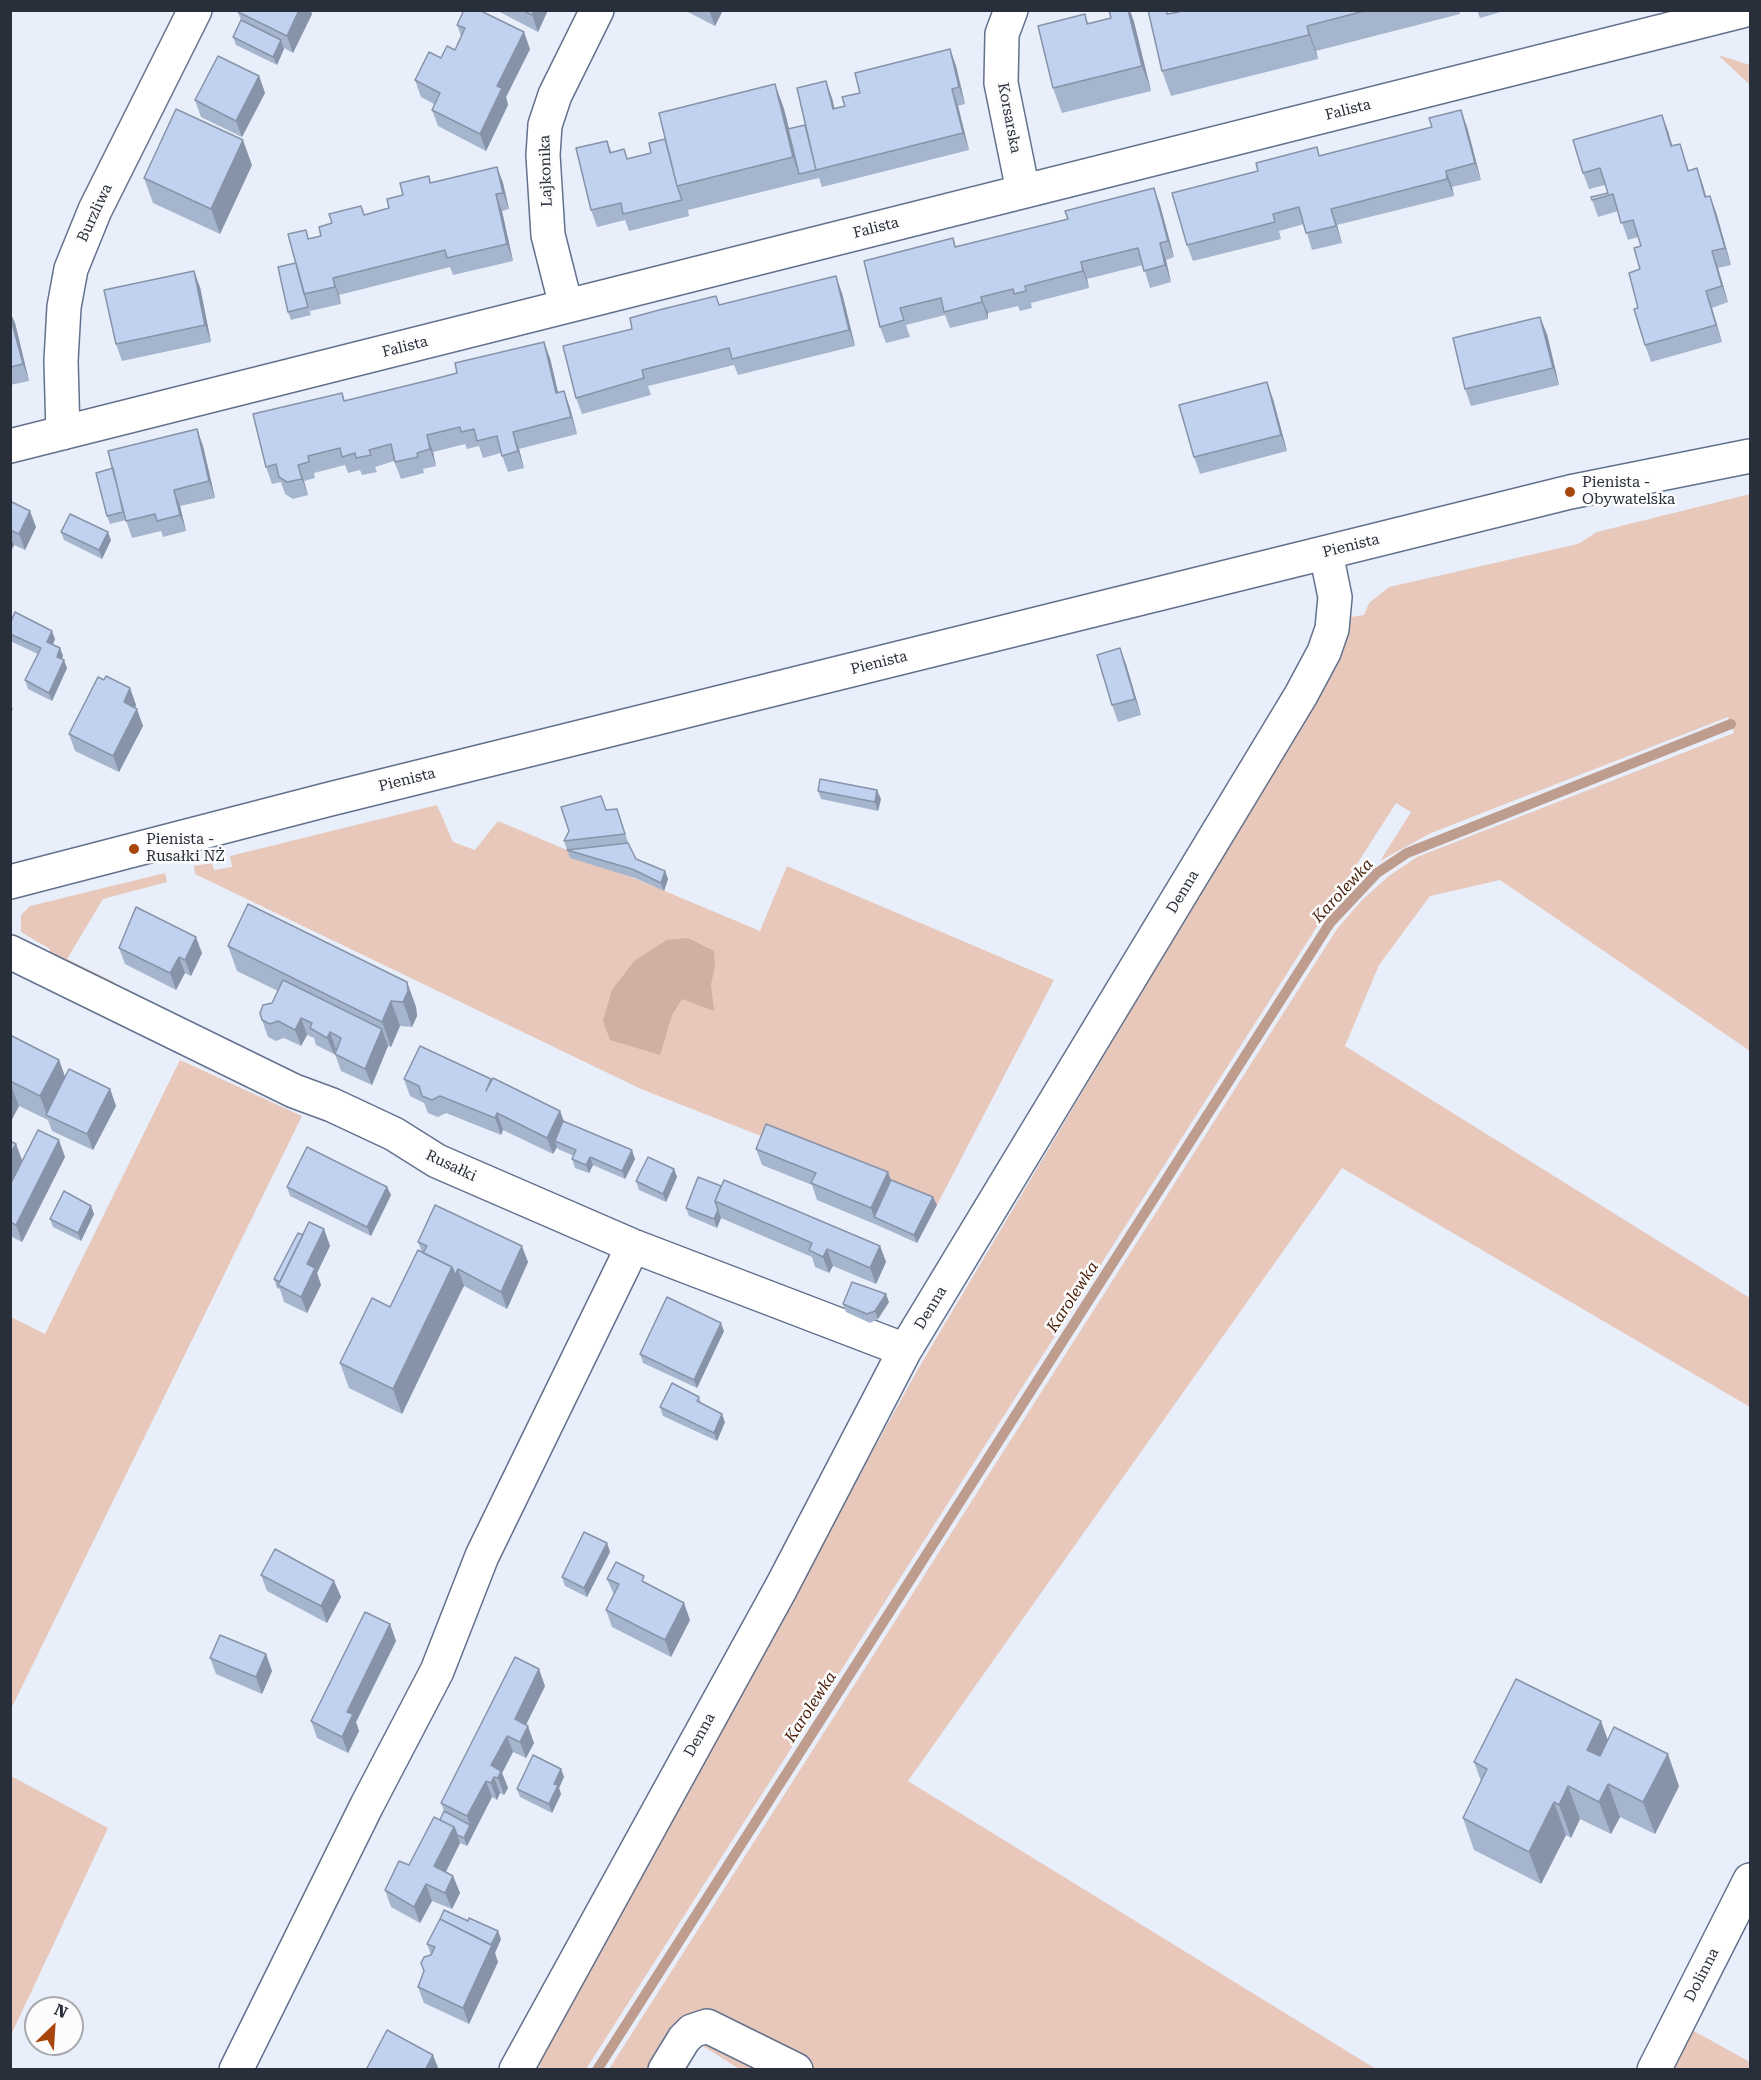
<!DOCTYPE html>
<meta charset="utf-8">
<style>
body{margin:0}
#map{position:relative;width:1761px;height:2080px;overflow:hidden;background:#e8effb;font-family:"Roboto Serif",serif}
canvas{display:block}
.frame{position:absolute;inset:0;border:12px solid #282e3a;pointer-events:none}
.north{position:absolute;left:24px;top:1996px;width:60px;height:60px;box-sizing:border-box;background:#fcfcfc;border:2px solid #a7aaae;border-radius:50%;rotate:25deg;font-size:16px;font-weight:700;line-height:24px;text-align:center;color:#282e3a}
.north::after{content:'';display:block;margin:auto;width:21px;height:27px;background:#a8450a;clip-path:polygon(50% 0,100% 100%,50% 72%,0 100%)}
</style>
<div id="map">
<canvas width="1761" height="2080"></canvas>
<div class="frame"></div>
<div class="north">N</div>
</div>
<script>
const ctx = document.querySelector('canvas').getContext('2d');
ctx.lineJoin = 'round';
function fillPath(path, color) {
  ctx.fillStyle = color;
  ctx.fill(path, 'evenodd');
}
function shape(rows) {
  const path = new Path2D();
  for (const r of rows) {
    path.moveTo(r[0], r[1]);
    for (let i = 2; i < r.length; i += 2) path.lineTo(r[i], r[i + 1]);
  }
  return path;
}
function stroke(path, color, width, dash) {
  ctx.strokeStyle = color;
  ctx.lineWidth = width;
  ctx.lineCap = dash ? 'butt' : 'round';
  ctx.setLineDash(dash || []);
  ctx.stroke(path);
}
function drawText(font, color, halo, rows, align = 'center') {
  ctx.font = font + ' "Roboto Serif",serif';
  ctx.lineWidth = 5;
  ctx.setLineDash([]);
  ctx.textBaseline = 'middle';
  ctx.strokeStyle = halo;
  ctx.fillStyle = color;
  for (const [text, x, y, turn = 0] of rows) {
    ctx.save();
    ctx.translate(x, y);
    ctx.rotate((+turn || 0) * Math.PI / 180);
    ctx.textAlign = isNaN(turn) ? turn : align;
    if (halo) ctx.strokeText(text, 0, 0);
    ctx.fillText(text, 0, 0);
    ctx.restore();
  }
}
const green = shape([
 [1718,55,1750,65,1750,85],
 [1750,494,1750,1051,1500,880,1430,896,1379,965,1345,1046,1750,1298,1750,1407,1342,1168,908,1781,1376,2069,741,2070,698,2043,680,2069,609,2069,1337,929,1363,899,1389,876,1417,857,1734,733,1728,717,1431,833,1380,861,1411,812,1396,803,586,2069,530,2070,918,1369,1327,680,1342,652,1351,617,1364,615,1369,603,1389,587,1578,544,1597,532],
 [437,805,453,842,475,850,498,821,760,931,787,866,1054,980,937,1205,641,1089,195,874,194,866,212,863,214,870,232,867,230,856],
 [165,873,167,882,103,899,67,959,114,982,111,988,49,958,50,949,21,932,21,915,30,906],
 [180,1060,302,1116,11,1709,11,1317,45,1334],
 [11,1776,108,1828,11,2035],
 [1692,2030,1750,2062,1750,2069,1672,2070]
]);
const forest = shape([
 [688,938,714,951,715,965,711,985,714,1011,682,999,672,1015,660,1055,610,1040,603,1021,612,990,635,960,667,940]
]);
const stream = shape([
 [597,2070,1330,923,1377,873,1407,853,1731,724]
]);
const minor = shape([
 [1011,10,1002,34,1001,83,1023,191],
 [566,306,548,235,543,155,545,125,555,95,597,10],
 [63,433,61,361,64,307,71,269,95,210,195,10],
 [10,446,1742,11],
 [10,882,330,799,1570,492,1750,456],
 [10,952,294,1091,332,1105,394,1134,437,1161,633,1246,905,1350],
 [236,2070,367,1805,437,1671,482,1556,633,1246],
 [516,2070,781,1588,905,1350,1301,695,1324,652,1332,629,1335,597,1326,553],
 [665,2070,684,2039,692,2031,707,2026,796,2070],
 [1654,2070,1750,1880]
]);
const wall = shape([
 [239,10,310,10,312,14,293,53,284,48,277,65,236,45,233,37,241,20,238,12],
 [496,10,548,10,538,32],
 [684,10,723,10,715,26],
 [1109,10,1130,10,1134,22,1151,91,1062,113,1053,88,1085,14,1088,23,1111,18],
 [1166,10,1168,14,1179,12,1179,10,1459,10,1460,14,1316,51,1318,59,1171,96,1162,71],
 [1477,10,1508,10,1480,18],
 [457,25,530,49,506,97,508,105,486,151,438,126,432,110,434,104,421,97,415,80,441,58,455,50,461,36],
 [950,49,956,66,965,104,958,106,969,150,822,187,819,178,802,182,688,210,689,216,629,231,625,220,597,227,591,210,607,141,612,153,628,158,651,153,665,139,775,84,784,109,789,129,805,125,832,98,834,108,845,106,860,93],
 [259,76,265,93,242,137,201,117,195,100],
 [1467,127,1481,180,1452,187,1454,196,1337,225,1342,243,1312,250,1304,224,1279,231,1281,239,1193,261,1187,245,1320,155],
 [1668,131,1672,145,1680,144,1689,171,1697,168,1706,197,1716,212,1731,265,1718,268,1728,302,1712,308,1722,342,1651,362,1645,345,1638,308,1640,269,1641,246,1638,237,1628,240,1618,211,1598,217,1591,197,1608,193,1605,185,1589,189,1583,173],
 [252,165,220,234,153,203,144,178],
 [497,167,503,183,509,209,502,211,513,261,453,275,450,267,339,295,341,304,310,311,309,309,311,315,291,320,288,312,296,263,309,239,321,236,332,223,361,206,365,215,389,208,403,195,431,183],
 [1154,188,1160,205,1174,257,1166,260,1171,282,1150,288,1143,265,1087,279,1089,288,1031,303,1032,308,1020,311,1018,306,988,313,988,319,950,328,945,315,906,325,910,337,886,343,880,327,956,247,1068,219],
 [200,287,211,342,122,361,116,344],
 [842,293,855,346,738,375,734,365,648,386,651,395,582,414,576,398,632,329,716,296,719,305],
 [10,312,15,323,29,381,10,385],
 [1547,334,1559,385,1471,406,1465,389],
 [550,358,558,392,564,391,570,408,577,434,519,449,524,468,508,472,501,453,483,458,479,446,467,449,465,444,433,452,436,466,423,469,424,473,401,479,394,461,375,467,377,472,362,475,360,470,348,473,345,465,314,473,315,478,304,481,308,495,293,499,285,494,281,482,272,484,266,467,342,393,344,401],
 [1273,399,1287,451,1200,474,1194,457],
 [197,429,203,446,215,498,180,506,186,531,163,537,161,531,132,538,126,520,110,524,107,516,113,468],
 [10,501,36,527,25,550,14,545,10,553],
 [61,532,111,540,102,559,64,540],
 [10,624,55,639,53,645,60,648,63,656,62,659,67,668,52,701,28,689,25,680,38,654,10,641],
 [1126,664,1141,715,1118,722,1112,705],
 [104,680,130,688,136,705,135,708,143,726,119,772,75,751,69,734],
 [818,791,881,799,878,811,821,799],
 [617,809,629,845,636,859,665,871,668,879,664,891,635,878,570,858,564,841,606,810],
 [228,946,407,982,416,1007,417,1016,412,1027,400,1026,391,1047,388,1046,372,1085,341,1071,335,1054,337,1049,336,1049,334,1054,316,1045,314,1038,307,1035,301,1046,284,1038,276,1041,268,1037,262,1020,272,1003,278,991,237,971],
 [119,948,202,953,191,976,185,973,176,990,125,964],
 [10,1035,59,1060,65,1077,110,1089,116,1106,93,1150,52,1131,48,1120,19,1106,10,1123],
 [404,1079,492,1081,560,1111,564,1121,635,1159,625,1179,593,1165,589,1173,575,1168,572,1159,574,1156,558,1149,557,1147,553,1154,503,1130,501,1135,446,1113,438,1117,428,1113,424,1103,410,1096],
 [10,1141,16,1144,22,1162,65,1157,22,1242,10,1236],
 [756,1149,888,1172,891,1180,937,1205,917,1243,877,1225,817,1200,812,1185,762,1165],
 [674,1169,677,1177,666,1202,639,1190,636,1181],
 [721,1186,880,1246,886,1262,876,1284,833,1266,829,1273,815,1267,812,1257,721,1218,717,1228,689,1216,686,1208],
 [287,1187,387,1187,391,1195,371,1236,290,1196],
 [91,1206,94,1214,81,1241,53,1227,50,1219],
 [324,1229,330,1246,317,1273,321,1285,307,1313,284,1302,280,1289,277,1288,274,1279,303,1235],
 [418,1242,528,1262,507,1309,464,1286,402,1414,349,1388,340,1363,390,1307,422,1252],
 [889,1302,878,1319,870,1323,846,1312,843,1304],
 [724,1331,697,1388,643,1363,640,1354],
 [699,1397,701,1403,725,1422,717,1441,663,1416,660,1407],
 [607,1543,610,1552,587,1597,565,1586,562,1577],
 [261,1575,334,1581,341,1597,327,1623,267,1591],
 [607,1579,647,1584,690,1620,671,1657,612,1627,606,1610,614,1595],
 [390,1624,396,1641,356,1722,359,1731,348,1753,317,1738,311,1721],
 [266,1654,272,1671,262,1694,216,1674,210,1658],
 [545,1686,526,1725,534,1743,526,1758,513,1752,502,1773,508,1788,504,1795,500,1793,497,1800,492,1797,467,1846,460,1843,446,1872,453,1876,460,1893,452,1909,432,1901,420,1923,391,1907,385,1890,409,1865,440,1820,444,1811,441,1803],
 [1608,1740,1679,1786,1655,1834,1620,1817,1611,1834,1580,1819,1571,1838,1566,1835,1541,1884,1474,1850,1463,1818,1481,1781,1474,1762],
 [561,1769,564,1777,559,1788,561,1794,552,1813,520,1797,517,1789],
 [501,1939,495,1953,498,1962,469,2024,424,2003,418,1987,424,1971,431,1955,427,1944]
]);
const shadedWall = shape([
 [299,10,310,10,312,14,293,53,287,36],
 [534,10,548,10,538,32,532,15],
 [709,10,723,10,715,26],
 [1128,10,1130,10,1134,22,1151,91,1142,66],
 [1307,26,1316,51,1318,59,1309,35],
 [524,32,530,49,506,97,508,105,486,151,480,134,497,86],
 [281,40,284,49,277,65,273,57],
 [950,49,956,66,965,104,959,87],
 [259,76,265,93,242,137,236,121],
 [826,81,832,98,839,125,833,109],
 [775,84,784,109,800,173,799,174,793,157],
 [952,89,958,106,969,150,963,133],
 [1461,110,1467,127,1481,180,1475,163],
 [1662,115,1668,131,1677,162,1671,146],
 [243,140,252,165,220,234,211,209],
 [497,167,503,183,509,209,503,193],
 [1697,168,1703,185,1711,214,1705,197],
 [1446,171,1452,187,1454,196,1447,179],
 [1154,188,1160,205,1174,257,1168,241],
 [496,194,502,211,513,261,507,244],
 [1710,196,1716,212,1731,265,1725,248],
 [1331,209,1337,225,1342,243,1336,226],
 [1160,243,1166,260,1171,282,1165,265],
 [1712,251,1718,268,1728,302,1722,286],
 [1081,262,1087,279,1089,288,1083,271],
 [194,271,200,287,211,342,205,325],
 [836,276,842,293,855,346,849,330],
 [333,278,339,295,341,304,335,287],
 [1706,291,1712,308,1722,342,1716,325],
 [981,297,988,313,988,319,982,302],
 [10,312,15,323,29,381,23,364],
 [1540,317,1547,334,1559,385,1553,368],
 [544,342,550,358,562,410,556,393],
 [1267,382,1273,399,1287,451,1281,435],
 [564,391,570,408,577,434,571,417],
 [197,429,203,446,215,498,209,481],
 [513,432,519,449,524,468,518,451],
 [427,435,433,452,436,466,430,449],
 [298,465,304,481,308,495,302,479],
 [174,490,180,506,186,531,180,515],
 [30,511,36,527,25,550,19,534],
 [108,532,111,540,102,559,99,550],
 [10,535,14,545,10,553],
 [52,631,55,639,50,651,47,642],
 [60,648,63,656,60,665,57,657],
 [1120,648,1126,664,1141,715,1135,699],
 [64,660,67,668,52,701,49,693],
 [130,688,136,705,130,719,124,702],
 [10,703,13,709,10,713],
 [137,709,143,726,119,772,113,756],
 [877,790,881,799,878,811,875,802],
 [665,871,668,879,664,891,661,883],
 [196,937,202,953,191,976,185,960],
 [179,957,185,973,176,990,170,973],
 [407,982,416,1007,417,1016,412,1027,403,1002],
 [391,1001,400,1026,391,1047,382,1022],
 [301,1018,307,1035,301,1046,295,1030],
 [382,1029,388,1046,372,1085,365,1069],
 [330,1032,336,1049,334,1054,327,1038],
 [59,1060,68,1085,47,1115,40,1096],
 [10,1083,19,1106,10,1123],
 [110,1089,116,1106,93,1150,87,1134],
 [560,1111,566,1128,555,1141,557,1147,553,1154,547,1138],
 [497,1113,503,1130,501,1135,495,1118],
 [59,1140,65,1157,22,1242,16,1225],
 [16,1144,25,1168,10,1198,10,1154],
 [632,1150,635,1159,625,1179,622,1171],
 [590,1157,593,1165,589,1173,586,1165],
 [674,1169,677,1177,666,1202,663,1194],
 [888,1172,894,1189,874,1217,871,1208],
 [387,1187,391,1195,371,1236,367,1227],
 [933,1197,937,1205,917,1243,914,1235],
 [91,1206,94,1214,81,1241,78,1233],
 [718,1210,721,1218,717,1228,714,1219],
 [324,1229,330,1246,317,1273,321,1285,307,1313,301,1297,307,1264],
 [522,1246,528,1262,507,1309,501,1292],
 [880,1246,886,1262,876,1284,870,1268],
 [827,1249,833,1266,829,1273,823,1257],
 [452,1267,461,1291,402,1414,393,1389],
 [458,1269,464,1286,461,1291,455,1275],
 [886,1294,889,1302,878,1319,875,1311],
 [721,1323,724,1331,697,1388,694,1380],
 [722,1414,725,1422,717,1441,714,1433],
 [607,1543,610,1552,587,1597,584,1588],
 [334,1581,341,1597,327,1623,321,1606],
 [684,1603,690,1620,671,1657,665,1640],
 [390,1624,396,1641,356,1722,359,1731,348,1753,342,1737,347,1712],
 [266,1654,272,1671,262,1694,256,1677],
 [539,1669,545,1686,521,1735,515,1719],
 [1601,1721,1613,1754,1599,1782,1587,1750],
 [528,1726,534,1743,526,1758,520,1742],
 [507,1736,513,1752,502,1773,508,1788,504,1795,498,1778,491,1765],
 [1668,1754,1679,1786,1655,1834,1643,1802],
 [561,1769,564,1777,559,1788,561,1794,552,1813,549,1804,554,1784],
 [494,1777,500,1793,497,1800,491,1783],
 [486,1781,492,1797,467,1846,464,1838,470,1825,467,1816],
 [1608,1784,1620,1817,1611,1834,1599,1802],
 [1568,1786,1580,1819,1571,1838,1559,1805],
 [1554,1802,1566,1835,1541,1884,1529,1852],
 [454,1827,460,1843,440,1883,434,1866],
 [453,1876,460,1893,452,1909,445,1893],
 [426,1884,432,1901,420,1923,414,1907],
 [498,1931,501,1939,495,1953,498,1962,469,2024,463,2008],
 [433,2055,439,2070,425,2070]
]);
const building = shape([
 [239,10,299,10,287,36,238,12,239,10],
 [464,10,479,10,524,32,497,86,502,88,480,134,432,110,440,93,415,80,429,52,441,58,447,46,455,50,465,28,457,25,464,10],
 [522,10,534,10,532,15,522,10],
 [1109,10,1128,10,1142,66,1053,88,1038,26,1085,14,1087,24,1111,18,1109,10],
 [1148,10,1166,10,1167,14,1179,12,1179,10,1368,10,1307,26,1309,35,1162,71,1148,10],
 [241,20,281,40,273,57,233,37,241,20],
 [950,49,959,87,952,89,963,133,816,170,797,88,826,81,833,109,845,106,842,97,860,93,855,73,950,49],
 [218,56,259,76,236,121,195,100,218,56],
 [775,84,793,157,677,186,659,113,775,84],
 [176,109,243,140,211,209,144,178,176,109],
 [1461,110,1475,163,1446,171,1447,179,1331,209,1336,226,1306,233,1299,207,1273,214,1275,222,1187,245,1172,193,1258,171,1256,163,1317,147,1319,156,1432,127,1429,118,1461,110],
 [1662,115,1671,146,1680,144,1688,171,1697,168,1705,197,1710,196,1725,248,1712,251,1722,286,1706,291,1716,325,1645,345,1634,309,1638,308,1629,273,1640,269,1634,248,1641,246,1633,220,1621,223,1613,194,1592,200,1591,197,1608,193,1600,168,1583,173,1573,140,1662,115],
 [805,125,816,170,799,174,788,129,805,125],
 [665,139,677,186,682,200,623,214,621,203,591,210,576,148,607,141,610,153,624,149,627,159,651,153,649,143,665,139],
 [497,167,503,193,496,194,507,244,447,258,445,250,333,278,335,287,304,294,288,234,306,230,308,239,321,236,319,227,332,223,329,214,361,206,364,215,389,208,387,199,403,195,400,183,429,176,430,183,497,167],
 [1154,188,1168,241,1160,243,1165,265,1144,271,1138,248,1081,262,1083,271,1025,286,1026,291,1014,294,1013,289,981,297,982,302,944,312,941,298,900,308,904,320,880,327,864,261,953,238,955,247,1068,219,1065,211,1154,188],
 [296,263,308,307,288,312,278,267,296,263],
 [194,271,205,325,116,344,104,290,194,271],
 [836,276,849,330,732,359,729,348,642,370,644,378,576,398,563,346,632,329,630,318,659,310,716,296,719,305,836,276],
 [10,315,23,364,10,367,10,315],
 [1540,317,1553,368,1465,389,1453,338,1540,317],
 [544,342,556,393,564,391,571,417,513,432,518,451,502,456,497,436,477,441,474,429,461,432,460,427,427,435,430,449,417,453,418,457,395,462,391,444,369,450,371,455,356,458,355,453,342,457,340,448,308,456,309,462,298,465,302,479,287,482,279,477,276,464,266,467,253,414,342,393,344,401,438,378,457,373,455,363,544,342],
 [1267,382,1281,435,1194,457,1179,405,1267,382],
 [197,429,209,481,174,490,180,515,157,521,155,514,126,521,108,451,197,429],
 [113,468,123,512,107,516,96,473,113,468],
 [10,501,30,511,19,534,10,530,10,501],
 [70,514,108,532,99,550,61,532,70,514],
 [15,612,52,631,47,642,60,648,57,657,64,660,49,693,25,680,41,648,10,634,10,624,15,612],
 [1120,648,1135,699,1112,705,1097,655,1120,648],
 [106,676,130,688,124,702,137,709,113,756,69,734,98,677,104,680,106,676],
 [820,779,877,790,875,802,818,791,820,779],
 [601,796,606,810,617,809,625,834,564,841,569,831,561,807,601,796],
 [628,843,636,859,665,871,661,883,632,869,567,850,628,843],
 [248,904,407,982,408,991,403,1002,391,1001,382,1022,228,946,248,904],
 [136,907,196,937,185,960,179,957,170,973,119,948,136,907],
 [283,980,382,1029,365,1069,335,1054,341,1038,330,1032,327,1038,310,1028,312,1023,301,1018,295,1030,278,1021,270,1024,262,1020,260,1013,263,1005,272,1003,283,980],
 [10,1035,59,1060,40,1096,10,1081,10,1035],
 [420,1046,491,1079,486,1091,493,1078,560,1111,547,1138,497,1113,495,1118,440,1096,432,1100,422,1096,419,1086,404,1079,420,1046],
 [69,1069,110,1089,87,1134,46,1115,69,1069],
 [563,1121,632,1150,622,1171,590,1157,586,1165,572,1159,576,1150,555,1141,563,1121],
 [766,1124,888,1172,871,1208,811,1183,816,1173,756,1149,766,1124],
 [38,1130,59,1140,16,1225,10,1222,10,1185,38,1130],
 [10,1141,16,1144,10,1154,10,1141],
 [307,1147,387,1187,367,1227,287,1187,307,1147],
 [648,1157,674,1169,663,1194,636,1181,648,1157],
 [698,1177,721,1186,715,1201,718,1210,714,1219,686,1208,698,1177],
 [724,1180,880,1246,870,1268,827,1249,823,1257,809,1250,812,1243,715,1201,724,1180],
 [891,1180,933,1197,914,1235,874,1217,891,1180],
 [64,1191,91,1206,78,1233,50,1219,64,1191],
 [435,1205,522,1246,501,1292,458,1269,455,1275,452,1267,423,1253,427,1246,418,1242,435,1205],
 [309,1222,324,1229,307,1264,315,1268,301,1297,278,1285,309,1222],
 [298,1233,303,1235,280,1282,274,1279,298,1233],
 [418,1250,452,1267,393,1389,340,1363,372,1298,390,1307,418,1250],
 [852,1282,886,1294,875,1311,867,1314,843,1304,852,1282],
 [667,1297,721,1323,694,1380,640,1354,667,1297],
 [672,1383,699,1397,697,1401,722,1414,714,1433,660,1407,672,1383],
 [584,1532,607,1543,584,1588,562,1577,584,1532],
 [275,1549,334,1581,321,1606,261,1575,275,1549],
 [616,1562,644,1576,642,1581,684,1603,665,1640,606,1610,619,1584,607,1579,616,1562],
 [365,1612,390,1624,347,1712,353,1714,342,1737,311,1721,365,1612],
 [220,1635,266,1654,256,1677,210,1658,220,1635],
 [515,1657,539,1669,515,1719,528,1726,520,1742,507,1736,491,1765,501,1771,498,1778,494,1777,491,1783,486,1781,467,1816,441,1803,515,1657],
 [1516,1679,1601,1721,1587,1750,1600,1756,1614,1727,1668,1754,1643,1802,1608,1784,1599,1802,1568,1786,1559,1805,1554,1802,1529,1852,1463,1818,1487,1769,1474,1762,1516,1679],
 [533,1755,561,1769,554,1784,558,1785,549,1804,517,1789,533,1755],
 [444,1811,470,1825,464,1838,457,1835,454,1827,440,1820,444,1811],
 [434,1817,454,1827,434,1866,453,1876,445,1893,426,1884,414,1907,385,1890,399,1861,409,1865,434,1817],
 [444,1910,468,1921,469,1918,498,1931,491,1945,440,1919,444,1910],
 [440,1919,492,1945,463,2008,418,1987,424,1971,421,1963,424,1957,431,1955,435,1947,427,1944,440,1919],
 [387,2030,433,2055,425,2070,366,2070,387,2030]
]);
const markers = [
 [1570,492,6,"#a8450a"],
 [134,849,6,"#a8450a"]
];
const streetNames = [
 ["Falista",1348,110,-14],
 ["Korsarska",1009,118,79],
 ["Lajkonika",546,171,-92],
 ["Burzliwa",95,213,-65],
 ["Falista",876,228,-14],
 ["Falista",405,347,-14],
 ["Pienista",1351,546,-14],
 ["Pienista",879,663,-14],
 ["Pienista",407,780,-14],
 ["Denna",1183,892,-59],
 ["Rusałki",451,1166,25],
 ["Denna",931,1308,-59],
 ["Denna",700,1735,-61],
 ["Dolinna",1702,1975,-63]
];
const poiNames = [
 ["Pienista -",1582,483],
 ["Obywatelska",1582,500],
 ["Pienista -",146,840],
 ["Rusałki NŻ",146,857]
];
const waterNames = [
 ["Karolewka",1343,891,-47],
 ["Karolewka",1073,1297,-57],
 ["Karolewka",811,1707,-57]
];
fillPath(green, '#e7c8ba');
fillPath(forest, '#d2b0a1');
stroke(stream, '#be9d8f', 10);
stroke(minor, '#62718c', 36);
stroke(minor, '#fff', 33);
fillPath(wall, '#a6b5ce');
fillPath(shadedWall, '#8793a8');
fillPath(building, '#c1d2f0');
stroke(building, '#8793a8', 1.5);
for (const [x, y, r, color] of markers) {
  const dot = new Path2D();
  dot.arc(x, y, r, 0, 2 * Math.PI);
  ctx.fillStyle = color;
  ctx.fill(dot);
  stroke(dot, '#fcfcfc', 2);
}
drawText('15px', '#282e3a', '#fcfcfc', streetNames);
drawText('15px', '#282e3a', '#fcfcfc', poiNames, 'left');
drawText('italic 16px', '#481d07', '#fcfcfc', waterNames);
</script>
